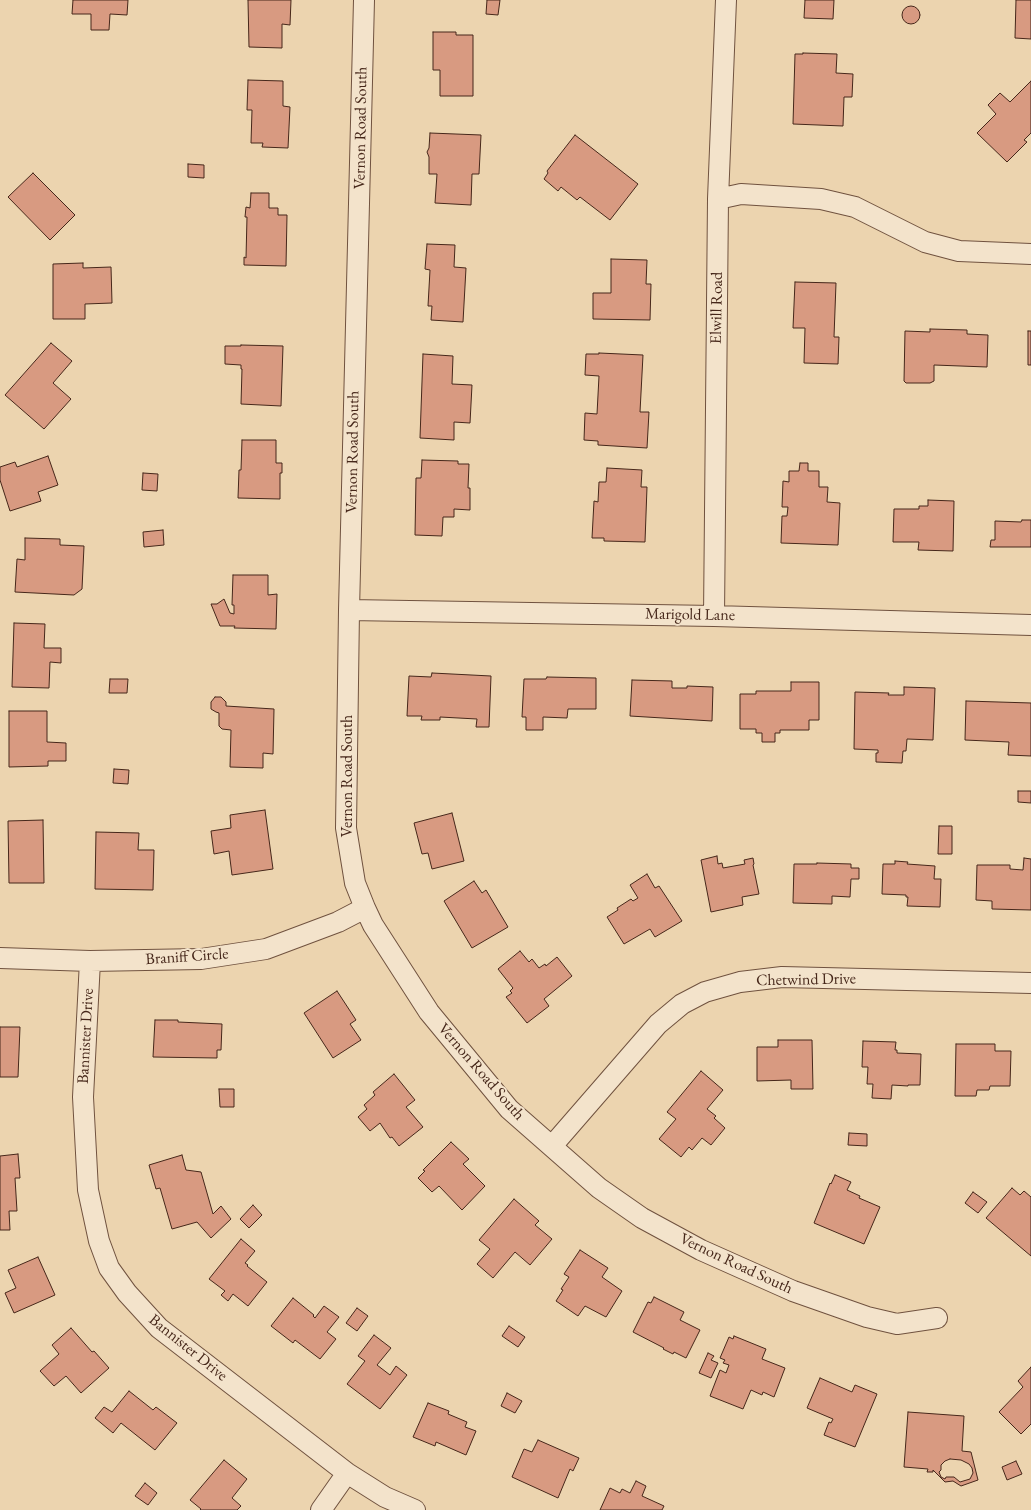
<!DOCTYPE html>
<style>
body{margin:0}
canvas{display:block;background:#ecd4af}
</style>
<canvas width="1031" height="1510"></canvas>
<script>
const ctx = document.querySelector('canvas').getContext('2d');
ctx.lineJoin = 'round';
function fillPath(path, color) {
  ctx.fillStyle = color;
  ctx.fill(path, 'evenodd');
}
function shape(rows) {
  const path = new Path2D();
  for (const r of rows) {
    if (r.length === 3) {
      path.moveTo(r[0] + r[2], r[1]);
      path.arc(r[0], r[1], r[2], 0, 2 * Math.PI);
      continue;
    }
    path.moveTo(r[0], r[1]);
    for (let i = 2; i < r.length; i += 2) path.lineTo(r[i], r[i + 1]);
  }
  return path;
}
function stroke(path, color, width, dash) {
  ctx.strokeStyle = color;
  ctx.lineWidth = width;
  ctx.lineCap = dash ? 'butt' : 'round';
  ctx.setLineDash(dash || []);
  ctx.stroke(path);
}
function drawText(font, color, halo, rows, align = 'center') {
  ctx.font = font + ' "EB Garamond",serif';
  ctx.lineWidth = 4;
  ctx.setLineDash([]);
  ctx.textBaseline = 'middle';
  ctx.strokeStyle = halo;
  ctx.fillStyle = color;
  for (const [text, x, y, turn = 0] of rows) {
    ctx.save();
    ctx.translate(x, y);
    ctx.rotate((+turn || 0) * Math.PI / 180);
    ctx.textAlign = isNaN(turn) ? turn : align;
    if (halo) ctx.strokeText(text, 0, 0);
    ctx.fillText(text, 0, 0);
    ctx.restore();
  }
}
const building = shape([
 [73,0,128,0,127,15,110,14,109,30,91,30,91,14,72,14,73,0],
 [248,0,291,0,290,25,282,24,282,48,249,47,248,0],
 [487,0,500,0,498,15,486,14,487,0],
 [805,0,834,0,833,19,804,18,805,0],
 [1016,0,1031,0,1031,39,1015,38,1016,0],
 [911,15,9],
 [433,32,456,32,456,35,473,35,473,96,440,96,440,70,433,70,433,32],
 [803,53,837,54,836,73,853,74,852,97,844,97,843,126,793,124,795,54,803,54,803,53],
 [248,80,283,81,283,106,290,107,288,148,262,147,263,143,251,143,252,110,247,110,248,80],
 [1031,81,1031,133,1024,140,1027,142,1007,162,977,133,996,114,988,105,1000,93,1010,102,1031,81],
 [430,133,481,135,479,174,472,174,471,205,435,203,437,174,429,174,429,157,427,152,429,148,430,133],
 [575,135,638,184,610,220,580,197,577,200,561,187,558,191,544,179,548,173,547,171,575,135],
 [188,164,204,165,204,178,188,177,188,164],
 [33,173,75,215,50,240,8,197,33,173],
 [251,193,269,193,269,208,278,208,278,215,287,215,286,266,244,265,244,257,246,258,247,217,245,217,246,207,250,208,251,193],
 [427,244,455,245,454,267,466,268,463,322,431,320,432,306,428,306,430,270,425,269,427,244],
 [611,259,647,260,646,284,651,284,650,320,593,319,593,293,611,293,611,259],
 [83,263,83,268,111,267,112,303,85,304,85,319,53,319,53,264,83,263],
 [795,282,836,283,834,337,839,337,838,364,804,363,805,328,793,328,795,282],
 [930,329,967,330,967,334,988,335,987,367,934,365,934,381,930,383,906,383,904,381,905,331,930,332,930,329],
 [1028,331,1031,331,1031,365,1028,365,1028,331],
 [51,343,72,361,53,383,71,399,44,429,5,395,51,343],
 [241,345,283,346,281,406,241,404,242,369,241,369,241,365,225,364,225,346,241,346,241,345],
 [599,353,643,355,640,412,649,412,647,448,598,445,598,441,584,440,585,413,597,414,599,376,585,375,586,354,599,354,599,353],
 [423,354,453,356,452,384,472,385,470,423,454,422,454,440,420,438,423,354],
 [242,440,276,440,276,463,282,463,282,473,280,473,280,499,238,498,239,470,241,470,242,440],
 [48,456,58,485,38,492,41,501,10,511,0,480,0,467,15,462,17,467,48,456],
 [422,460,458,461,458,464,469,464,468,488,470,488,470,510,454,509,454,517,443,517,442,536,415,535,416,478,421,478,422,460],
 [800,463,808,463,808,471,819,471,819,487,828,487,827,502,840,503,838,545,781,543,782,516,787,516,788,507,782,507,783,481,789,482,789,471,799,471,800,463],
 [607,468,642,470,641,487,647,487,645,542,604,541,604,538,592,538,594,501,598,502,599,482,606,482,607,468],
 [143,473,158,474,157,491,142,490,143,473],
 [928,500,954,501,953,551,918,550,919,542,893,542,894,509,919,509,919,506,928,506,928,500],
 [1022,520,1031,520,1031,547,990,547,991,540,995,540,995,521,1021,522,1022,520],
 [163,530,164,545,144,547,143,532,163,530],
 [25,538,60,539,60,545,84,546,82,589,74,595,15,592,17,559,25,560,25,538],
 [233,575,268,575,268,595,277,594,276,629,234,628,235,626,220,626,211,604,217,604,224,599,230,613,234,614,234,605,232,605,233,575],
 [14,623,45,624,44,648,61,648,61,663,50,662,49,688,12,687,14,623],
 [432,673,491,676,489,727,476,727,477,719,440,717,440,720,421,720,422,716,407,716,409,676,431,677,432,673],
 [547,677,596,678,596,709,568,709,567,718,543,717,543,730,526,730,526,717,522,717,524,679,546,679,547,677],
 [110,679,128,679,127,693,109,693,110,679],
 [632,680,672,681,672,688,687,688,687,686,713,687,712,721,630,716,632,680],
 [791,682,819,682,819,720,809,720,809,730,780,730,780,733,775,733,775,742,762,742,762,733,756,733,756,729,740,729,740,694,756,694,756,691,791,691,791,682],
 [904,687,935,688,933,740,907,739,906,751,903,751,902,763,876,762,876,753,878,753,878,750,854,749,855,692,889,693,888,695,904,695,904,687],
 [215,697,221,697,226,702,226,706,274,709,273,754,263,753,263,768,230,767,231,730,222,729,219,726,219,713,216,712,211,709,211,702,215,697],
 [966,701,1031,703,1031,756,1008,755,1009,742,965,740,966,701],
 [9,711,47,711,47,742,66,743,66,761,48,761,48,766,9,767,9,711],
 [114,769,129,770,128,784,113,783,114,769],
 [1018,791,1031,791,1031,803,1018,802,1018,791],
 [265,810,273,869,232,875,229,851,214,854,211,831,231,828,230,815,265,810],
 [452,813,464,861,432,869,428,853,422,854,414,823,452,813],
 [43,820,44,883,9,883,8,821,43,820],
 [939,826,952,826,952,854,938,854,939,826],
 [96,832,139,833,138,850,154,850,153,890,95,889,96,832],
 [717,856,718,864,722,863,723,868,745,864,744,860,753,858,754,864,753,865,759,894,742,897,743,905,711,912,701,860,717,856],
 [1024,858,1031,859,1031,910,992,909,992,901,976,900,977,865,1010,865,1010,869,1023,870,1024,858],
 [895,861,908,862,907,864,935,866,934,879,941,879,940,907,907,906,908,897,906,897,906,895,882,894,883,864,895,864,895,861],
 [817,863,851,864,851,868,859,868,859,879,851,879,850,897,832,896,832,904,793,903,794,864,817,864,817,863],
 [647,874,655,888,659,886,682,921,655,937,650,929,624,944,607,917,618,910,617,908,631,899,633,901,638,898,630,885,647,874],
 [474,881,482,893,486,890,508,927,472,948,444,901,474,881],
 [520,951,529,962,532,959,539,968,545,964,546,966,557,957,572,976,544,999,549,1006,527,1023,506,997,512,993,510,991,513,988,498,969,520,951],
 [337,991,356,1020,350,1024,361,1040,333,1058,304,1013,337,991],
 [155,1020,178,1020,178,1022,222,1024,221,1050,217,1050,217,1058,153,1057,155,1020],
 [0,1027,20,1027,18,1077,0,1077,0,1027],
 [778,1040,812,1040,813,1089,791,1089,791,1080,757,1081,757,1047,778,1047,778,1040],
 [863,1041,896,1042,895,1050,897,1050,897,1053,921,1054,920,1085,908,1085,908,1086,892,1085,891,1099,872,1098,873,1084,867,1084,868,1067,862,1067,863,1041],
 [956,1044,995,1044,995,1051,1011,1051,1010,1086,990,1086,989,1090,977,1090,976,1096,955,1096,956,1044],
 [701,1071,723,1090,707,1109,716,1116,714,1118,725,1128,711,1145,702,1138,692,1150,689,1147,681,1157,659,1139,676,1119,667,1112,701,1071],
 [394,1074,415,1100,406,1107,423,1127,399,1146,392,1137,390,1138,380,1123,370,1131,358,1117,367,1109,364,1105,375,1095,373,1092,394,1074],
 [219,1089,234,1089,234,1107,220,1107,219,1089],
 [849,1133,867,1134,867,1146,848,1145,849,1133],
 [451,1142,469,1159,463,1164,485,1186,462,1210,439,1186,432,1192,418,1178,425,1171,423,1170,451,1142],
 [18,1154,20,1178,15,1178,17,1211,9,1211,10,1230,0,1230,0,1156,18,1154],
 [182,1155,186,1170,201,1172,213,1214,221,1206,231,1219,211,1238,197,1222,172,1229,160,1188,156,1189,149,1165,182,1155],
 [835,1175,851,1182,847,1190,860,1196,859,1198,880,1207,864,1244,814,1223,830,1183,831,1184,835,1175],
 [1012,1188,1020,1195,1024,1191,1031,1197,1031,1256,986,1218,1012,1188],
 [973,1192,987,1202,978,1213,965,1203,973,1192],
 [514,1199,539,1221,535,1225,552,1239,530,1265,515,1252,493,1278,477,1264,490,1249,479,1240,514,1199],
 [253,1205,262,1215,249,1228,240,1219,253,1205],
 [241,1239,255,1251,245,1263,248,1265,247,1266,267,1282,248,1306,233,1294,228,1301,221,1295,225,1291,209,1279,241,1239],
 [580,1250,608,1268,602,1277,622,1291,606,1317,585,1306,578,1316,556,1301,563,1290,561,1289,569,1277,564,1274,580,1250],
 [38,1257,55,1295,14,1313,5,1293,16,1288,8,1270,38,1257],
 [654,1297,684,1312,680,1320,700,1330,686,1358,674,1352,673,1354,663,1349,664,1348,633,1332,648,1302,651,1303,654,1297],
 [293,1298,314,1315,313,1316,315,1318,324,1306,339,1317,327,1332,336,1339,320,1359,295,1340,293,1343,271,1326,293,1298],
 [357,1308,368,1316,357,1331,346,1323,357,1308],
 [509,1326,525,1337,518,1347,502,1336,509,1326],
 [71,1328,92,1352,94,1351,109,1368,81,1393,66,1376,54,1386,40,1371,59,1354,52,1345,71,1328],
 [374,1335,391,1348,377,1365,390,1375,396,1366,407,1375,380,1409,347,1384,365,1361,358,1356,374,1335],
 [734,1336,766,1349,762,1359,785,1368,774,1397,763,1392,762,1395,751,1390,743,1409,710,1396,720,1370,726,1373,729,1365,723,1363,725,1360,720,1358,729,1337,733,1339,734,1336],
 [708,1353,714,1356,711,1360,718,1363,711,1378,699,1373,708,1353],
 [1031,1367,1031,1424,1021,1434,999,1412,1023,1387,1018,1381,1031,1367],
 [820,1378,852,1392,855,1385,877,1394,855,1447,824,1435,829,1422,831,1423,833,1419,807,1408,820,1378],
 [129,1391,153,1410,156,1407,177,1423,155,1450,121,1423,113,1433,95,1418,104,1407,112,1412,129,1391],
 [507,1393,522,1401,515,1413,501,1406,507,1393],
 [428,1403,449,1411,448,1414,467,1422,465,1427,476,1431,466,1455,436,1442,435,1446,413,1437,428,1403],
 [908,1412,964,1416,962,1451,971,1452,978,1480,961,1486,953,1481,945,1482,933,1470,933,1472,927,1472,928,1469,904,1467,908,1412],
 [950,1459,961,1460,969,1464,972,1468,973,1473,970,1479,960,1482,954,1477,946,1477,945,1479,941,1477,939,1472,941,1470,941,1465,945,1461,950,1459],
 [538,1440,579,1458,573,1471,570,1469,558,1498,512,1477,524,1449,532,1452,538,1440],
 [224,1460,247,1479,232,1498,241,1506,237,1510,200,1510,201,1509,190,1500,224,1460],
 [1016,1461,1022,1474,1007,1480,1002,1467,1016,1461],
 [636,1481,646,1486,642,1496,664,1506,662,1510,600,1510,610,1488,620,1493,622,1489,630,1493,636,1481],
 [145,1483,157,1493,148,1505,135,1496,145,1483]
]);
const minor = shape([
 [364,0,349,610,346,828,355,883,365,908,373,925,429,1012,509,1109,599,1188,642,1218,701,1250,793,1291,867,1317,897,1324,937,1318],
 [718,199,741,194,821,199,855,207,925,242,959,251,1031,254],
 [349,610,714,616,1031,625],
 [714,616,718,199,726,0],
 [0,958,90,961,201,959,266,949,338,922,365,908],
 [90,961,83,1097,88,1190,99,1241,109,1268,127,1293,159,1328,347,1473,385,1497,415,1510],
 [552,1146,658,1024,682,1004,705,992,740,982,782,977,1031,983],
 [321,1510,347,1473]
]);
const streetNames = [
 ["Vernon Road South",361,128,-89],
 ["Elwill Road",717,308,-89],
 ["Vernon Road South",353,452,-89],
 ["Marigold Lane",690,615,1],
 ["Vernon Road South",348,776,-90],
 ["Braniff Circle",187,957,-4],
 ["Chetwind Drive",806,980,-1],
 ["Bannister Drive",86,1036,-87],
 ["Vernon Road South",481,1072,49],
 ["Vernon Road South",736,1264,25],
 ["Bannister Drive",188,1348,39]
];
fillPath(building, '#d89a81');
stroke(building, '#46271a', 1);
stroke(minor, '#70523f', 22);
stroke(minor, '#f3e3cb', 20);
drawText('16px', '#46271a', '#f3e3cb', streetNames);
</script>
